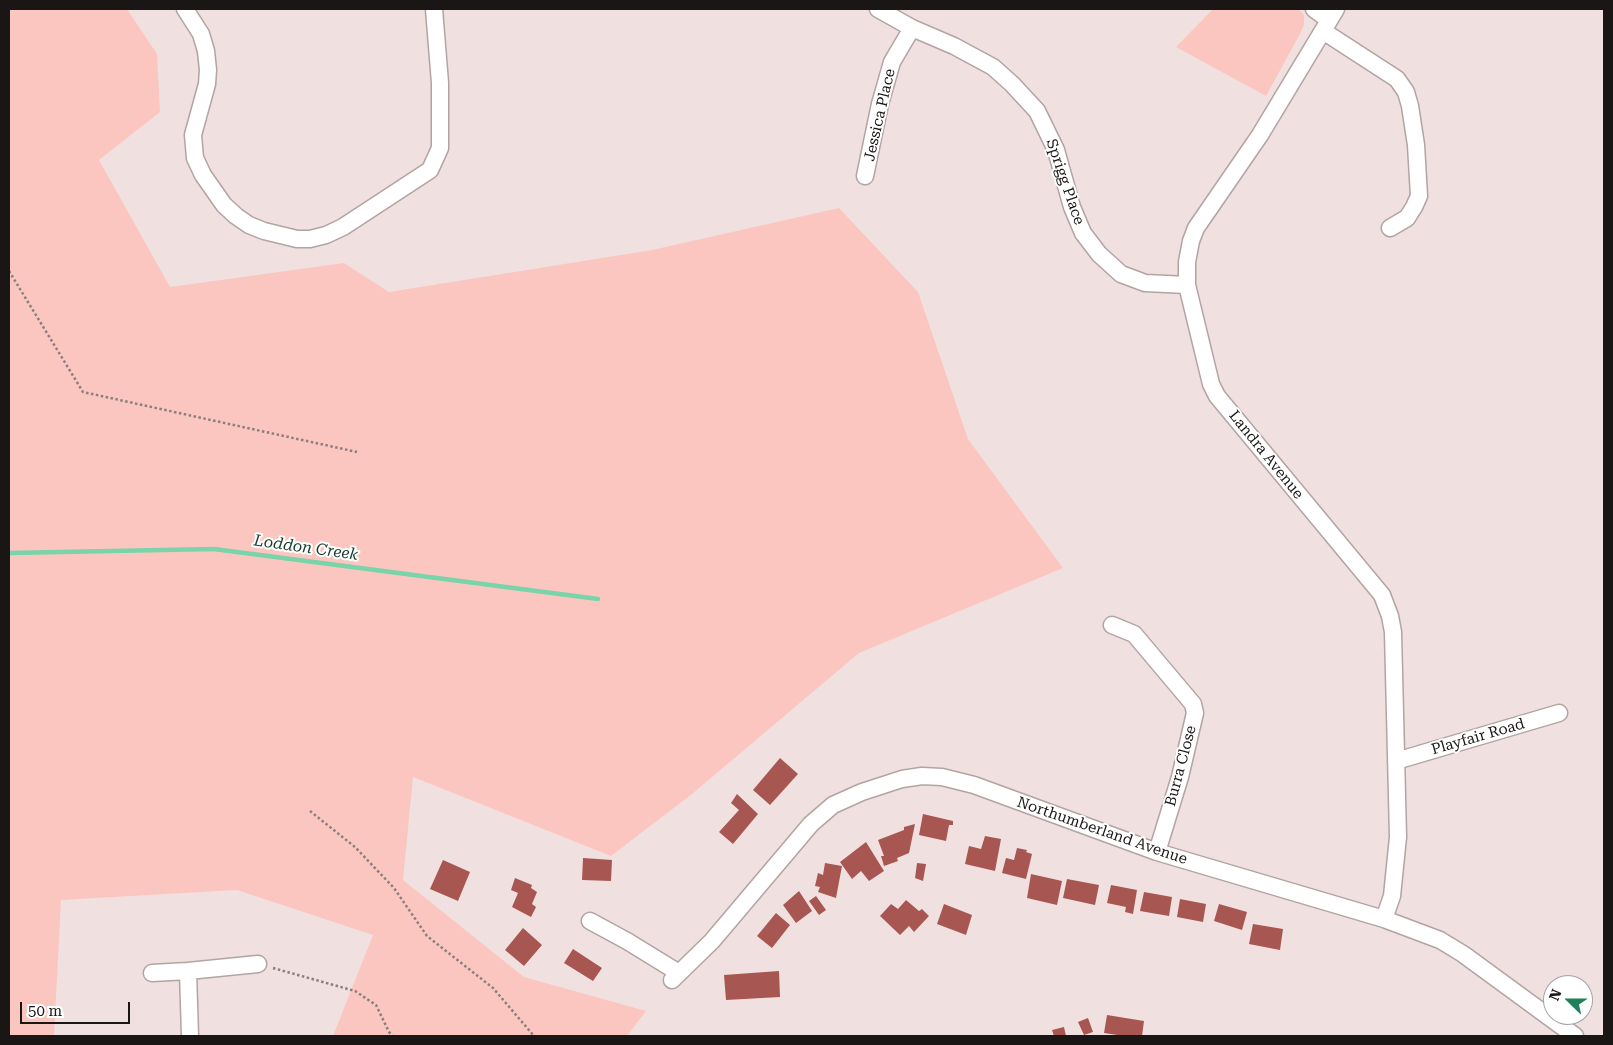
<!DOCTYPE html>
<style>
body{margin:0}
#map{position:relative;width:1613px;height:1045px;overflow:hidden;background:#f0e1e0;font-family:"Roboto Serif",serif}
canvas{display:block}
.frame{position:absolute;inset:0;border:10px solid #1b1616;pointer-events:none}
.north{position:absolute;left:1543px;top:975px;width:50px;height:50px;box-sizing:border-box;background:#fff;border:1px solid #a4a2a2;border-radius:50%;rotate:292deg;font-size:14px;font-weight:700;line-height:20px;text-align:center;color:#1b1616}
.north::after{content:'';display:block;margin:auto;width:18px;height:22px;background:#1e815a;clip-path:polygon(50% 0,100% 100%,50% 72%,0 100%)}
.scale{position:absolute;left:20px;top:1002px;width:110px;height:22px;box-sizing:border-box;border:2px solid #1b1616;border-top:0;padding-left:6px;font-size:15px;line-height:18px;white-space:nowrap;color:#1b1616;-webkit-text-stroke:4px #fff;paint-order:stroke}
</style>
<div id="map">
<canvas width="1613" height="1045"></canvas>
<div class="frame"></div>
<div class="north">N</div>
<div class="scale">50 m</div>
</div>
<script>
const ctx = document.querySelector('canvas').getContext('2d');
ctx.lineJoin = 'round';
function fillPath(path, color) {
  ctx.fillStyle = color;
  ctx.fill(path, 'evenodd');
}
function shape(rows) {
  const path = new Path2D();
  for (const r of rows) {
    path.moveTo(r[0], r[1]);
    for (let i = 2; i < r.length; i += 2) path.lineTo(r[i], r[i + 1]);
  }
  return path;
}
function stroke(path, color, width, dash) {
  ctx.strokeStyle = color;
  ctx.lineWidth = width;
  ctx.lineCap = dash ? 'butt' : 'round';
  ctx.setLineDash(dash || []);
  ctx.stroke(path);
}
function drawText(font, color, halo, rows, align = 'center') {
  ctx.font = font + ' "Roboto Serif",serif';
  ctx.lineWidth = 4;
  ctx.setLineDash([]);
  ctx.textBaseline = 'middle';
  ctx.strokeStyle = halo;
  ctx.fillStyle = color;
  for (const [text, x, y, turn = 0] of rows) {
    ctx.save();
    ctx.translate(x, y);
    ctx.rotate((+turn || 0) * Math.PI / 180);
    ctx.textAlign = isNaN(turn) ? turn : align;
    if (halo) ctx.strokeText(text, 0, 0);
    ctx.fillText(text, 0, 0);
    ctx.restore();
  }
}
const green = shape([
 [9,9,127,9,157,54,160,112,99,160,170,287,344,263,389,292,652,250,839,208,918,292,968,439,1063,568,859,653,692,794,611,856,413,777,403,880,524,977,646,1011,627,1036,333,1036,373,935,237,890,61,900,54,1036,9,1036],
 [1213,9,1298,9,1304,15,1304,25,1300,34,1266,96,1176,47]
]);
const stream = shape([
 [9,553,214,549,598,599]
]);
const building = shape([
 [780,758,798,774,770,805,753,790],
 [737,794,758,814,733,844,719,832,739,810,731,803],
 [923,814,953,821,953,825,949,825,946,841,919,835],
 [915,824,909,853,897,858,898,861,884,866,881,856,884,856,878,840,904,830,904,827],
 [985,836,1001,839,995,871,965,864,969,846,981,849],
 [866,842,884,871,869,881,861,871,852,879,840,862],
 [1017,848,1027,850,1026,852,1032,854,1026,879,1002,873,1006,858,1014,860],
 [583,858,612,860,611,881,582,880],
 [443,860,470,872,458,901,430,889],
 [825,863,842,866,836,898,818,892,820,887,815,886,818,873,823,875],
 [917,863,926,864,923,881,915,878],
 [1031,874,1062,881,1057,905,1027,898],
 [515,878,532,885,531,888,537,892,532,904,536,907,531,917,512,907,518,893,511,890],
 [1067,879,1099,885,1095,905,1063,898],
 [1111,885,1137,890,1133,914,1125,912,1126,907,1107,903],
 [799,891,812,911,796,923,783,905],
 [1144,892,1172,897,1169,916,1140,911],
 [816,896,826,910,819,915,809,901],
 [1180,899,1206,904,1203,922,1177,917],
 [906,900,919,911,922,909,929,916,914,932,909,926,900,935,880,916,891,904,898,909],
 [944,904,972,915,966,935,937,924],
 [1219,904,1247,912,1242,930,1214,921],
 [776,913,790,925,772,948,757,936],
 [1253,924,1283,929,1280,950,1249,944],
 [523,928,542,945,524,966,505,950],
 [573,949,602,968,593,981,564,963],
 [779,971,780,997,726,1000,724,975],
 [1107,1015,1144,1021,1142,1036,1124,1036,1104,1033],
 [1088,1018,1093,1032,1084,1035,1078,1022],
 [1064,1027,1066,1036,1054,1036,1052,1030]
]);
const path = shape([
 [9,271,83,392,357,452],
 [310,811,355,847,394,888,427,936,493,988,534,1036],
 [273,968,355,991,376,1005,389,1032,393,1036]
]);
const minor = shape([
 [185,9,201,34,206,51,208,70,207,84,193,135,195,158,203,175,224,205,236,216,249,225,264,231,297,239,310,239,326,235,343,227,430,170,440,148,440,83,434,9],
 [878,9,912,28,954,46,993,67,1012,84,1037,111,1056,150,1072,207,1083,233,1099,254,1121,274,1145,283,1187,285],
 [1314,9,1329,20],
 [1336,9,1260,135,1196,228,1191,241,1187,262,1187,285,1211,384,1217,396,1382,595,1390,616,1393,632,1398,837,1392,896,1384,919],
 [1323,31,1397,79,1406,92,1410,106,1416,145,1419,196,1414,207,1407,218,1390,228],
 [865,176,880,104,892,62,912,28],
 [1112,625,1134,634,1193,704,1195,713,1180,777,1157,852],
 [1396,761,1559,713],
 [590,921,627,941,679,973],
 [188,971,258,964],
 [152,973,188,971,190,1036],
 [672,980,712,941,811,824,833,805,862,792,902,779,922,776,942,777,974,785,1157,852,1384,919,1440,940,1463,954,1575,1036]
]);
const streetNames = [
 ["Jessica Place",880,115,-77],
 ["Sprigg Place",1065,182,71],
 ["Landra Avenue",1266,455,51],
 ["Playfair Road",1478,737,-16],
 ["Burra Close",1181,766,-75],
 ["Northumberland Avenue",1102,831,19]
];
const waterNames = [
 ["Loddon Creek",306,548,8]
];
fillPath(green, '#fcc6c0');
stroke(stream, '#79d4a9', 4.5);
fillPath(building, '#a85651');
stroke(minor, '#b2a4a3', 19);
stroke(path, '#897f7e', 2.5, [2.5, 2.5]);
stroke(minor, '#fff', 16);
drawText('15px', '#1b1616', '#fff', streetNames);
drawText('italic 16px', '#18402e', '#fff', waterNames);
</script>
